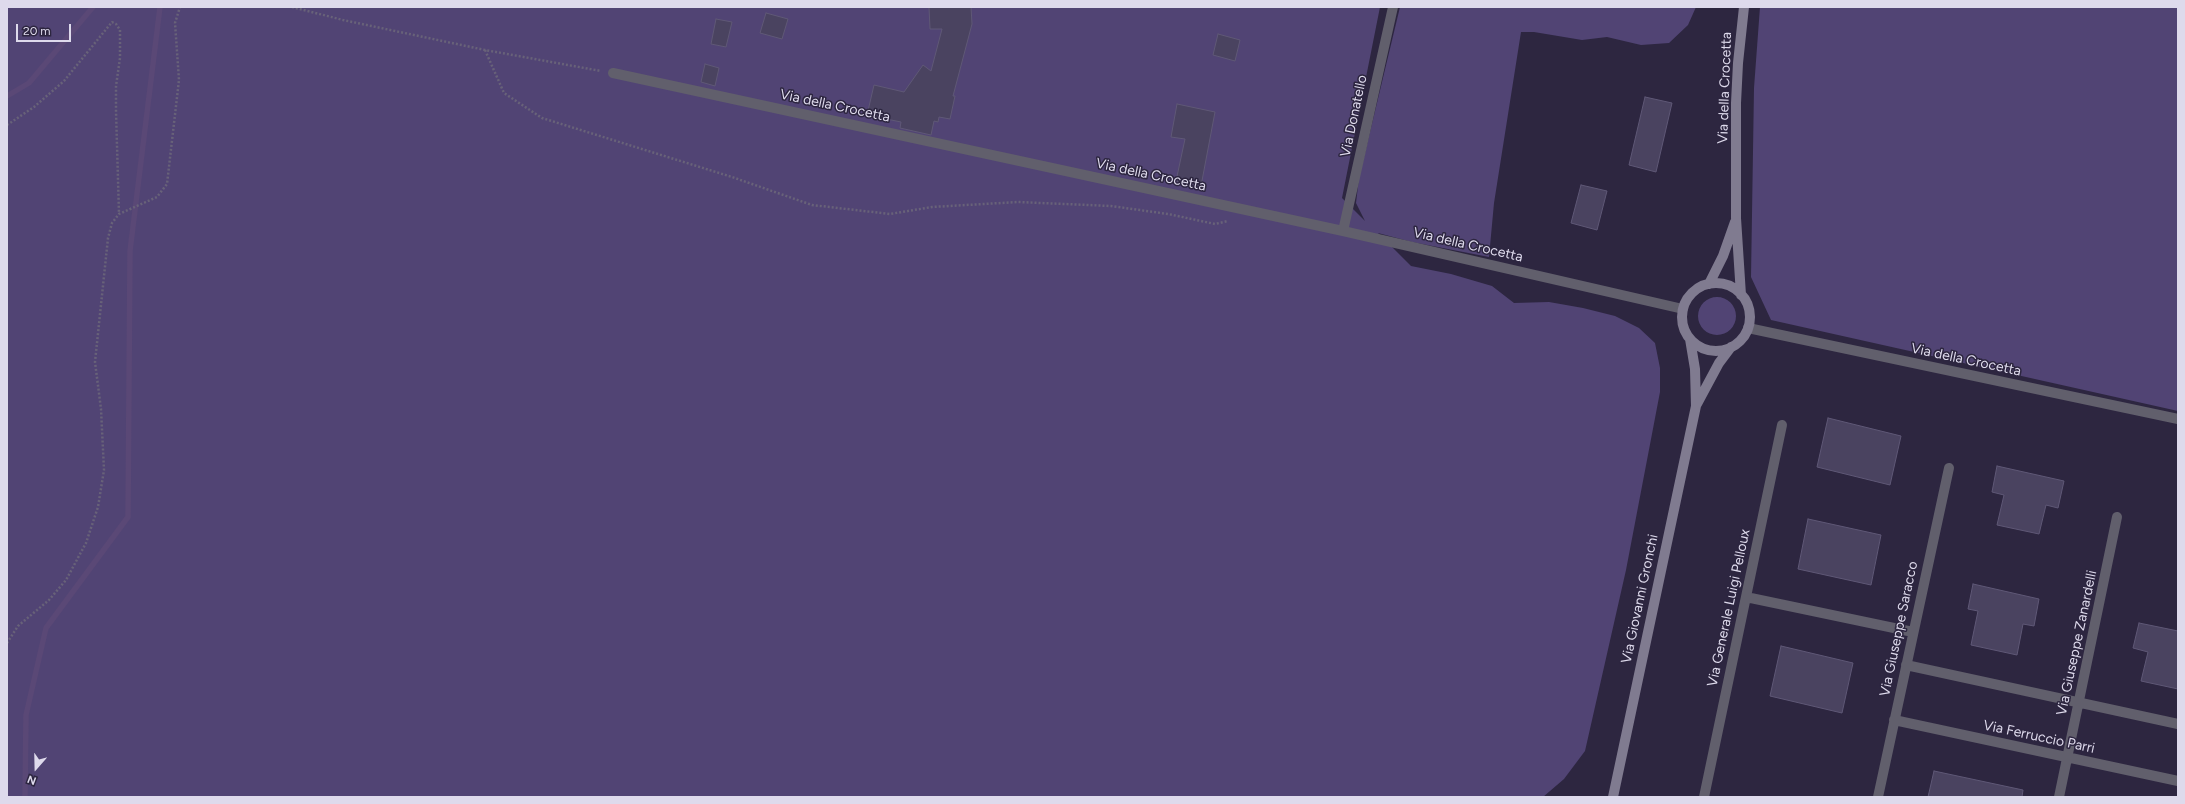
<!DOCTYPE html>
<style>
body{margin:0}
#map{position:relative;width:2185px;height:804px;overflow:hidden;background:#2d2640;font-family:Figtree,sans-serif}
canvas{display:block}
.frame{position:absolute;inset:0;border:8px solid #dedaec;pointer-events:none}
.north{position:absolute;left:16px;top:748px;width:40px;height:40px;-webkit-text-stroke:3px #2d2640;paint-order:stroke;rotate:200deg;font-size:11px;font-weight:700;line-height:16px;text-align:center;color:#dedaec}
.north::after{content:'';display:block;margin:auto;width:14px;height:18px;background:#dedaec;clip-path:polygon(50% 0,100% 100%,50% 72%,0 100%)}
.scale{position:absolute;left:16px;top:24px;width:55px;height:18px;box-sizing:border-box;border:2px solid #dedaec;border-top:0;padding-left:5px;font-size:12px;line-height:14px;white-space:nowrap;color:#dedaec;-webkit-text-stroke:3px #2d2640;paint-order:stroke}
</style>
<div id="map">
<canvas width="2185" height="804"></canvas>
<div class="frame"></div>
<div class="north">N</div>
<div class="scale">20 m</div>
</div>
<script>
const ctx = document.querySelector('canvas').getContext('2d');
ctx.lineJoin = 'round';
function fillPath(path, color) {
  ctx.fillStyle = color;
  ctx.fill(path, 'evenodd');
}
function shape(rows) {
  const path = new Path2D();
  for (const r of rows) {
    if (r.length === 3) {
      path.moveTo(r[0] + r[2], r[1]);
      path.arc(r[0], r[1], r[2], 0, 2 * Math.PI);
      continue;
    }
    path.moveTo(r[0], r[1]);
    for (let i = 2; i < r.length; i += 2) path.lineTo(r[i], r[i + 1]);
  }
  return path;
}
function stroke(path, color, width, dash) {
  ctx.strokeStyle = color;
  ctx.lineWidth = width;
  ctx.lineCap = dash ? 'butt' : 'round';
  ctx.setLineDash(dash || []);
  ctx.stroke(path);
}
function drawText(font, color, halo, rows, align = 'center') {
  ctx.font = font + ' Figtree,sans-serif';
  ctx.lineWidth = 3;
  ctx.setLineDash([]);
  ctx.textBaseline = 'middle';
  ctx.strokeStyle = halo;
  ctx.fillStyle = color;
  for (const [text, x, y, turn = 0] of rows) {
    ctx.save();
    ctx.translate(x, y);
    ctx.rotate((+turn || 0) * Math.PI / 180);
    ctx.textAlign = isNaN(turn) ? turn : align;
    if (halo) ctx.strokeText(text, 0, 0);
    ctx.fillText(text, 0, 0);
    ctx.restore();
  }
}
const green = shape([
 [7,7,1380,7,1342,198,1365,221,1356,203,1359,178,1400,7,1696,7,1688,25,1669,43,1641,45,1607,37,1582,40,1534,32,1521,32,1494,203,1489,257,1412,242,1378,233,1411,266,1451,274,1492,286,1514,303,1549,302,1583,308,1615,316,1639,328,1655,343,1660,368,1660,392,1626,570,1585,751,1564,779,1543,797,7,797],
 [1760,7,2178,7,2178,411,1771,320,1751,277,1754,88],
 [1717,316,19]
]);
const stream = shape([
 [7,96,29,83,93,7],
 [25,797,26,715,46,628,128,517,130,251,160,7]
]);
const building = shape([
 [929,7,971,7,972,24,953,96,955,96,950,119,939,117,938,122,934,121,931,135,900,128,901,122,867,115,874,85,904,92,923,65,931,71,942,29,930,29,929,7],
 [766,13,788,19,782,39,760,33,766,13],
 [716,19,732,22,726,47,711,44,716,19],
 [1218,34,1240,40,1235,61,1213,55,1218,34],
 [705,64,719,68,715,86,701,82,705,64],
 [1645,97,1672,103,1656,172,1629,165,1645,97],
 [1177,104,1215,112,1201,186,1176,181,1185,139,1171,137,1177,104],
 [1581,185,1607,191,1597,230,1571,223,1581,185],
 [1828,418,1901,436,1890,485,1817,467,1828,418],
 [1997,466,2064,481,2058,508,2046,505,2039,534,1997,525,2004,495,1992,492,1997,466],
 [1808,519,1881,535,1871,585,1798,569,1808,519],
 [1973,584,2039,599,2034,626,2023,624,2017,655,1971,645,1978,611,1968,609,1973,584],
 [2139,623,2178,631,2178,689,2141,681,2148,652,2133,648,2139,623],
 [1781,646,1853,663,1842,713,1770,696,1781,646],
 [1934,771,2023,790,2022,797,1928,797,1934,771]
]);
const path = shape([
 [292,7,343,20,485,50,601,71],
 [485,50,504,93,542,118,732,177,812,205,890,214,932,207,1018,202,1111,206,1168,214,1215,224,1228,221],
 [7,125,34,107,64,81,112,22,116,24,120,30,120,58,116,86,116,111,119,214],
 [7,643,18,626,49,600,66,580,86,543,98,507,104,470,101,409,95,362,108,238,112,223,119,214,157,197,167,184,179,80,175,23,180,7]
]);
const street = shape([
 [613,73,1343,231,1683,309],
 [1343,231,1393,7],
 [1748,328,2178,419],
 [1746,597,1913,632],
 [1906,665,2178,724],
 [1894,720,2178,781],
 [1704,797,1782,425],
 [1878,797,1949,468],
 [2059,797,2117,517]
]);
const secondary = shape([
 [1716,317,34],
 [1709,284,1723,256,1735,222],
 [1741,295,1736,218,1736,103,1738,63,1744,7],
 [1697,404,1719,363,1731,347],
 [1613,797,1696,406,1695,369,1690,339]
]);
const streetNames = [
 ["Via della Crocetta",1725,88,-88],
 ["Via della Crocetta",835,106,12],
 ["Via Donatello",1354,116,-78],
 ["Via della Crocetta",1151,175,12],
 ["Via della Crocetta",1468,245,13],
 ["Via della Crocetta",1966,360,12],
 ["Via Giovanni Gronchi",1640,599,-78],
 ["Via Generale Luigi Pelloux",1729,608,-78],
 ["Via Giuseppe Saracco",1899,629,-78],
 ["Via Giuseppe Zanardelli",2077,643,-78],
 ["Via Ferruccio Parri",2039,737,12]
];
fillPath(green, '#514474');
stroke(stream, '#5a4876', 5.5);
fillPath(building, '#4a4360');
stroke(building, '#5f5876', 1);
stroke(path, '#686279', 2.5, [2, 2]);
stroke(street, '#615f6c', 10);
stroke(secondary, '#807b90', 10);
drawText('14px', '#dedaec', '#2d2640', streetNames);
</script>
